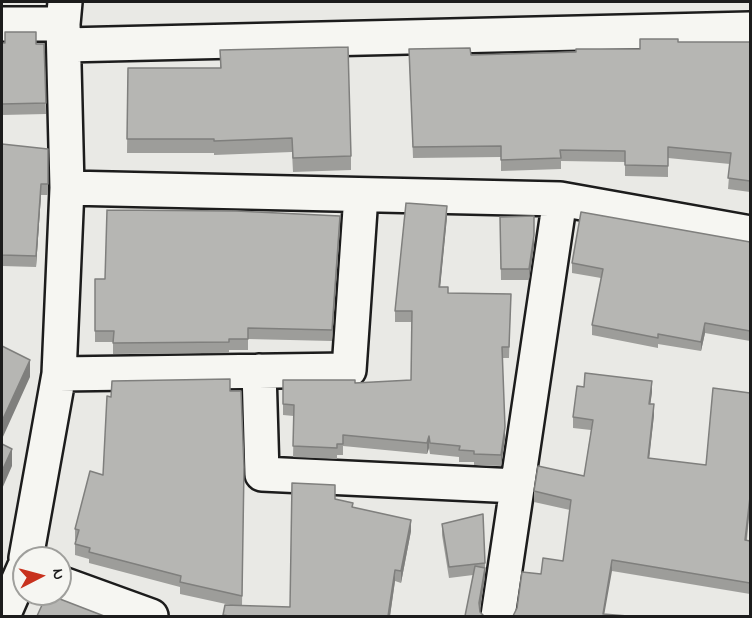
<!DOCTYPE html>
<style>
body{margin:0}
#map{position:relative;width:752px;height:618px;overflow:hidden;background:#e9e9e5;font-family:"Indie Flower",sans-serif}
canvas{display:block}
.frame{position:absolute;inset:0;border:3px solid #1c1c1c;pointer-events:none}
.north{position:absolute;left:12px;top:546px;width:60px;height:60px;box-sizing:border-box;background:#f6f6f2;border:2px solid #9f9f9c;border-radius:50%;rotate:84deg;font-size:16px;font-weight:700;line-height:24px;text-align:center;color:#1c1c1c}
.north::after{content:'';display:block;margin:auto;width:21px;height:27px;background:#c8321e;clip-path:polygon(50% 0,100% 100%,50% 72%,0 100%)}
</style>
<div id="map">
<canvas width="752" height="618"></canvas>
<div class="frame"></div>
<div class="north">N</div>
</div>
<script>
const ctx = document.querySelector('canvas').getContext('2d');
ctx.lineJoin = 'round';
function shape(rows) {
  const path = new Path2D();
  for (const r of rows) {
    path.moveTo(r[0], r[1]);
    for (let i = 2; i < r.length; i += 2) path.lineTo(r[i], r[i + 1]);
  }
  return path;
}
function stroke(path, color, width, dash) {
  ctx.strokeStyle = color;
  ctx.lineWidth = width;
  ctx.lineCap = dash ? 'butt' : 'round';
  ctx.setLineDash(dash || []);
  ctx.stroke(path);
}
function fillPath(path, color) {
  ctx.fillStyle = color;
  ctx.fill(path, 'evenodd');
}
const minor = shape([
 [2,24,63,24],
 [65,45,750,29],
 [67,188,560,199,750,233],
 [259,371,262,474,517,486],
 [59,374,349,370,361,195],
 [26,558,59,374,67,188,63,24,65,2],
 [60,583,151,616],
 [3,616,24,568],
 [498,616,560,199]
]);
const wall = shape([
 [678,42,750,42,750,192,728,189,730,164,668,158,668,177,625,176,625,162,561,161,561,169,501,171,501,157,413,158,409,49,471,55,640,49],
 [2,43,44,44,46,114,2,115],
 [220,50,351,156,351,170,293,172,292,152,214,155,214,153,127,153,128,68,220,68],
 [2,144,48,149,48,195,41,195,36,267,2,266],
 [447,217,440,287,448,293,511,294,509,358,502,358,505,438,501,466,474,465,474,462,459,462,459,457,430,454,429,448,427,454,343,446,343,455,337,455,337,459,293,457,294,416,283,415,283,380,355,383,411,380,412,322,395,322,395,311],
 [500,217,534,246,529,280,501,280],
 [340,227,332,341,248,339,248,350,229,350,229,353,113,354,113,342,95,342,95,279,105,279],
 [750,242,750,341,705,333,701,351,658,344,658,348,592,335,592,325,601,278,572,273,572,263],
 [230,391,244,467,242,606,290,607,335,499,353,507,411,531,401,583,395,581,390,616,223,616,225,605,235,606,180,594,180,587,89,563,89,559,75,555,75,544,76,540,75,540,75,529,103,475],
 [652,392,650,404,654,415,649,458,750,507,747,540,750,541,750,594,612,571,513,616,541,574,563,561,570,510,534,502,534,491,584,476,591,430,573,428,573,417],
 [442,524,485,563,485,574,480,612,465,616,473,575,449,578,442,535]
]);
const shadedWall = shape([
 [41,184,41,195,36,267,36,256],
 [447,206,447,217,439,299,439,287],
 [340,216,340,227,332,341,332,330],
 [534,235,534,246,529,280,529,269],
 [705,323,705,333,701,351,701,342],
 [30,360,30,377,2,439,2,421],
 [652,381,652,392,649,415,649,404],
 [654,404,654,415,648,469,648,458],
 [505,427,505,438,501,466,501,455],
 [429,436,429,448,427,454,427,443],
 [12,449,12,466,2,489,2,471],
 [750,497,750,507,745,551,745,540],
 [411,520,411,531,401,583,401,571],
 [612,560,612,571,604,616,603,614],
 [485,568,485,578,479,613,479,603],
 [395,570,395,581,390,616,388,616]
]);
const building = shape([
 [5,32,36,32,36,44,44,44,46,103,2,104,2,43,5,43,5,32],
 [640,39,678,39,678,42,750,42,750,181,728,178,731,153,668,147,668,166,625,165,625,151,560,150,561,158,501,160,501,146,413,147,409,49,470,48,471,55,576,52,576,49,640,49,640,39],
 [348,47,351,156,293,158,292,138,214,141,214,139,127,139,128,68,221,68,220,50,348,47],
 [2,144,48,149,48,184,41,184,36,256,2,255,2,144],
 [406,203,447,206,439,287,448,287,448,293,511,294,509,347,502,347,505,427,501,455,474,454,474,451,459,450,460,446,430,443,429,436,427,443,343,435,343,444,337,444,337,448,293,446,294,405,283,404,283,380,355,380,355,383,411,380,412,311,395,311,406,203],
 [107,210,236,211,340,216,332,330,248,328,248,339,229,339,229,342,113,343,114,331,95,331,95,279,105,279,107,210],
 [581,212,750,242,750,331,705,323,701,342,658,334,658,338,592,325,603,269,572,263,581,212],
 [534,216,534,235,529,269,501,269,500,217,534,216],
 [2,346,30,360,2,421,2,346],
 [585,373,652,381,649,404,654,404,648,458,706,465,713,388,750,393,750,497,745,540,750,541,750,583,612,560,603,614,628,616,513,616,517,608,522,572,541,574,543,558,563,561,571,500,534,491,538,466,584,476,593,420,573,417,577,386,584,387,585,373],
 [230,379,230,391,241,391,244,467,242,596,180,582,181,576,89,552,90,548,75,544,79,530,75,529,90,471,103,475,107,396,111,397,112,381,230,379],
 [2,444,12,449,2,471,2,444],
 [292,483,335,485,335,499,353,503,352,507,411,520,401,571,395,570,388,616,229,616,223,615,225,605,290,607,292,483],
 [483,514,485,563,449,567,442,524,483,514],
 [475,566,485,568,479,603,480,612,484,616,465,616,475,566],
 [47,594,104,616,37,616,47,594]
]);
stroke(minor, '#1c1c1c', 38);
stroke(minor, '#f6f6f2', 33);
fillPath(wall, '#9d9d9a');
fillPath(shadedWall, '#7f7f7d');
fillPath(building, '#b6b6b3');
stroke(building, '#7f7f7d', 1.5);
</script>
